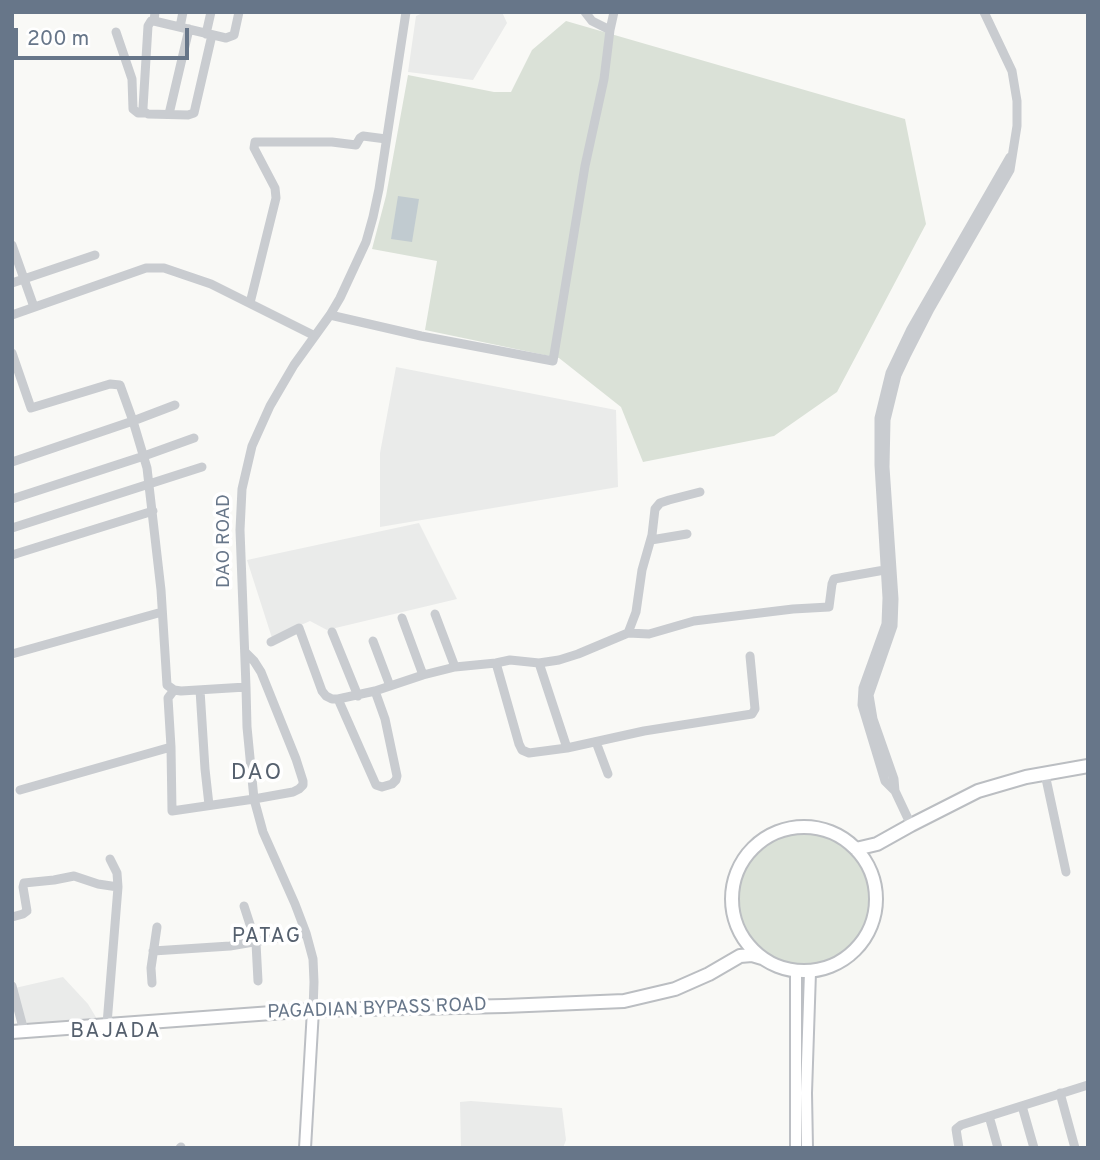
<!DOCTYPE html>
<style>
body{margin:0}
#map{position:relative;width:1100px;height:1160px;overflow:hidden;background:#f9f9f6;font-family:Overpass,sans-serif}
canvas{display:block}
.frame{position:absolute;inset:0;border:14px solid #677689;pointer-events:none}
.scale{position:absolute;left:14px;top:28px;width:175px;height:32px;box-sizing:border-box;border:4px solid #677689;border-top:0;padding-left:9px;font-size:21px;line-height:24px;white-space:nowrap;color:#677689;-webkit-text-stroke:5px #fff;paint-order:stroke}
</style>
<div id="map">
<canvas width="1100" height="1160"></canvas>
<div class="frame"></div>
<div class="scale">200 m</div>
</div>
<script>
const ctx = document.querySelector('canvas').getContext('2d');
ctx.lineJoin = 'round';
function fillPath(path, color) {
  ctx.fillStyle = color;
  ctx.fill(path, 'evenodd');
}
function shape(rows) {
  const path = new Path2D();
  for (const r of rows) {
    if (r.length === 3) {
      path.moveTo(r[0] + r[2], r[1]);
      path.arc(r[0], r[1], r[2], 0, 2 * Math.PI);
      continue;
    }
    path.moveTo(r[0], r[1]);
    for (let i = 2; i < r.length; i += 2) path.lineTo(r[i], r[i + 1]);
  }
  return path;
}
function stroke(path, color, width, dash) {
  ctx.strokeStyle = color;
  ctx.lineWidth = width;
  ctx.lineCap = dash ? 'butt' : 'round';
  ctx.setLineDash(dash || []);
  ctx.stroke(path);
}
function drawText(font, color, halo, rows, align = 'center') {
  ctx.font = font + ' Overpass,sans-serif';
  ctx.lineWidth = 7;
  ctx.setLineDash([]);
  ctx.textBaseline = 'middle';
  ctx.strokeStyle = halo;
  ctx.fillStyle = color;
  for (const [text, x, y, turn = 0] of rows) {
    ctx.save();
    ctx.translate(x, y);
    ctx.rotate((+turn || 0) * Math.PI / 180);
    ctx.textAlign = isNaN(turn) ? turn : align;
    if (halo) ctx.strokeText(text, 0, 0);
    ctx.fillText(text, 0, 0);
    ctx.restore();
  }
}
const built = shape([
 [425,12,502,12,507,23,473,80,408,72,416,16],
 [396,367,616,410,618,487,380,527,380,453],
 [419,523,457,599,327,630,310,621,272,638,247,560],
 [63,977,88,1004,97,1019,24,1024,15,988],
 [471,1101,562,1108,566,1140,563,1148,461,1148,460,1102]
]);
const green = shape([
 [566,21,905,119,926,224,837,392,774,436,643,462,621,407,559,358,425,330,437,261,372,249,386,196,408,75,494,92,511,92,532,50],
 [802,899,67]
]);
const water = shape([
 [398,196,419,199,412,242,391,239]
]);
const minor = shape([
 [155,12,154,21,226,38,234,35,239,12],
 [585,12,592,21,610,30],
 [154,21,151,21,148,26,143,108,143,111,148,114,188,115,194,113,212,35],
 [180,27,183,12],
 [116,32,132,79,133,109,138,113,145,113],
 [206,34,211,12],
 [169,114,189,29],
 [12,245,34,307],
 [12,283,95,255],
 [250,303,276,198,275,188,254,148,255,142,332,142,356,145,360,138,363,136,386,139],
 [12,315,146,268,164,268,211,284,315,336],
 [330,315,421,336,553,361,585,166,604,79,610,30,614,12],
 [12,353,31,408,110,384,120,385,133,421,147,468,161,590,167,685,174,690,181,691,246,687],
 [12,462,133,421,175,405],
 [12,499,144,456,194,438],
 [12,528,202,467],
 [651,540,687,534],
 [12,555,153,511],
 [435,614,455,667],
 [402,618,423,675],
 [332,632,358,696],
 [628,633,636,612,642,570,652,535,655,509,660,503,669,500,700,492],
 [373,641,390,686],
 [271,642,299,628,322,691,326,696,332,699,338,699,375,691,423,675,455,667,496,663,510,660,539,663,559,660,578,654,628,633,649,634,694,621,793,609,829,607,832,584,834,579,890,569],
 [12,654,162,612],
 [496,663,519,744,522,750,529,753,567,748,644,731,752,714,755,709,750,656],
 [539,663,567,748],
 [174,690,168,698,171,747,172,811,254,799,293,792,299,789,303,785,303,781,296,759,261,672,254,661,245,652],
 [200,690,205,769,209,805],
 [338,699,376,785,382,787,392,784,396,780,397,776,385,719,375,691],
 [596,742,608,774],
 [1045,774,1066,872],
 [20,790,171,747],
 [895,791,894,779,873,719,869,695,893,626,894,599,885,467,886,420,897,375,906,356,930,309,1010,170,1017,126,1017,101,1012,71,984,12],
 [911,825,895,791,885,781,862,705,863,688,886,624,887,598,879,465,879,418,890,373,911,329,1010,157],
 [244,906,256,943,258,981],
 [12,917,23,914,27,911,23,887,24,883,54,880,74,876,98,884,118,887],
 [153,951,230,946,306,933],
 [152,983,151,968,157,927],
 [12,986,24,1031],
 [313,1010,314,982,313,959,306,933,295,904,263,832,254,799,247,727,246,687,240,530,242,489,252,446,270,406,294,365,330,315,340,298,366,242,373,217,379,189,406,12],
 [107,1024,118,887,117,873,110,859],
 [1060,1093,1075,1148],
 [1022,1106,1034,1148],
 [989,1116,998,1148],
 [180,1148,181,1147],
 [959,1148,956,1129,961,1125,1088,1085]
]);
const major = shape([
 [796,971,796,1148],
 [305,1148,313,1010],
 [807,1148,806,1093,810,972]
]);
const highway = shape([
 [804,899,72],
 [856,849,877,844,911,825,978,791,1026,777,1088,766],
 [12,1032,313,1010,505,1006,624,1001,675,989,709,974,740,956,752,955,762,958]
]);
const streetNames = [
 ["DAO ROAD",225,541,-90],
 ["PAGADIAN BYPASS ROAD",377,1010,-2]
];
const neighbourhoodNames = [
 ["PATAG",267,938],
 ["BAJADA",116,1033]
];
const quarterNames = [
 ["DAO",257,774]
];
fillPath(built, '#eaebea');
fillPath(green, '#dae1d7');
fillPath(water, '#c1cbd0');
stroke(major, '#bcbfc4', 14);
stroke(highway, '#bbbec2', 16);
stroke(minor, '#c9ccd0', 9);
stroke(major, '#fff', 10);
stroke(highway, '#fff', 12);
drawText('19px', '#677689', '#fff', streetNames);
ctx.letterSpacing = '2px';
drawText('21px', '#55606e', '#fff', neighbourhoodNames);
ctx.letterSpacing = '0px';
ctx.letterSpacing = '2px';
drawText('23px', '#55606e', '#fff', quarterNames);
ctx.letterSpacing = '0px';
</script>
